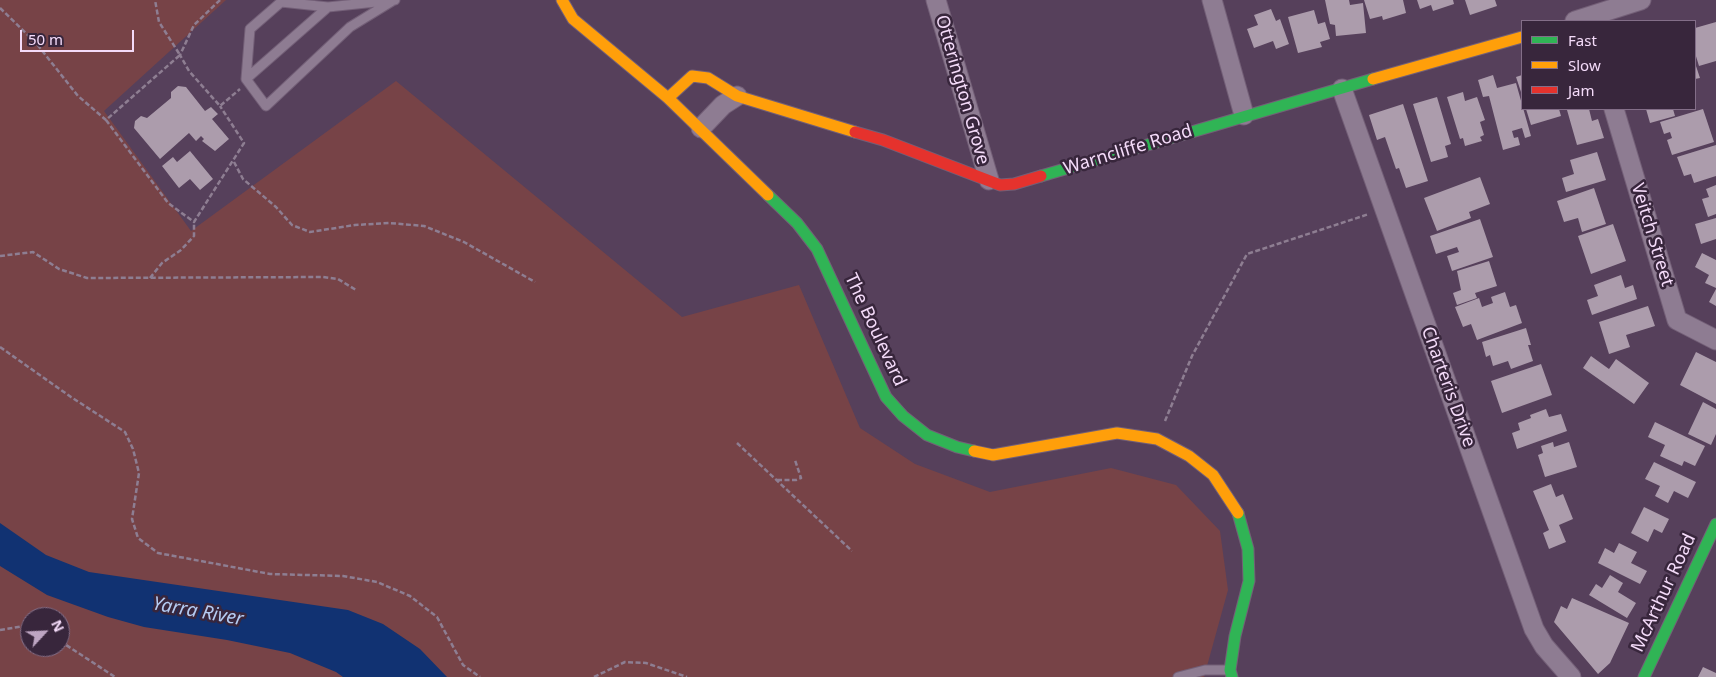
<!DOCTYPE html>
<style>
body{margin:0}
#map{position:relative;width:1716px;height:677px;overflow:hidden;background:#56405b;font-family:"Noto Sans",sans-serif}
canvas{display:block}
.legend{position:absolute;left:1521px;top:20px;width:175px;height:90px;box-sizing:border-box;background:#38263c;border:1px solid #836e88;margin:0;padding:6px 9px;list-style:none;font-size:15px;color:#f4dbf9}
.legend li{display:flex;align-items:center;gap:10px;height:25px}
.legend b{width:25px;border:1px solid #836e88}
.north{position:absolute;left:20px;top:607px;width:50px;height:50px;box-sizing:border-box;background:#38263c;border:1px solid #836e88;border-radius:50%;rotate:65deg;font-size:14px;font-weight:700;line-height:20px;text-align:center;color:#f4dbf9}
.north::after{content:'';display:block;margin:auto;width:18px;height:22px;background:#bda5c2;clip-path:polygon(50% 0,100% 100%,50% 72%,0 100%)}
.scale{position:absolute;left:20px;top:30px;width:114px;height:22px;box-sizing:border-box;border:2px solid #f4dbf9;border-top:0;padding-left:6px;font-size:15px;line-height:18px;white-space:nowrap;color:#f4dbf9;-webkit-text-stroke:4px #38263c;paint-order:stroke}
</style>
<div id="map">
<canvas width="1716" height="677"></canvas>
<ul class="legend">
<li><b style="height:6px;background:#30b455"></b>Fast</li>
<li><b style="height:6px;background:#ff9f0a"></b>Slow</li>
<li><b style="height:6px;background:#e5322d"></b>Jam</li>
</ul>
<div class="north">N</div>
<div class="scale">50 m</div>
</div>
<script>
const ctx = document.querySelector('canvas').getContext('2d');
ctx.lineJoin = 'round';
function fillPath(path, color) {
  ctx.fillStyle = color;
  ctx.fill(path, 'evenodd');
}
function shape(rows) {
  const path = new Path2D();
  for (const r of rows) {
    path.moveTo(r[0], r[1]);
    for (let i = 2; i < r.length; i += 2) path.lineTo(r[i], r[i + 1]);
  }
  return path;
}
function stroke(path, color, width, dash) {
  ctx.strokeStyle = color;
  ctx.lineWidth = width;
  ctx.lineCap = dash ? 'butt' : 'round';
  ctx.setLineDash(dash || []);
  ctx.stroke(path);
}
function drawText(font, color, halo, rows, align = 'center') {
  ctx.font = font + ' "Noto Sans",sans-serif';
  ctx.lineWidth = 5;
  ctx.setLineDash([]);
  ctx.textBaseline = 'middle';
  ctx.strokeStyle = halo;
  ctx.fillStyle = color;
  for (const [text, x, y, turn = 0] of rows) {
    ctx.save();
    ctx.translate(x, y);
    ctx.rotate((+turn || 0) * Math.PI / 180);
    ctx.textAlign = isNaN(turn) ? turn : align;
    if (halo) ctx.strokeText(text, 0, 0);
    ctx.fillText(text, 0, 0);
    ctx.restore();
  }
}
const green = shape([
 [0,0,226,0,104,111,191,231,396,81,682,317,799,285,860,428,915,464,990,492,1111,468,1176,485,1220,531,1228,590,1204,677,0,677],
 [30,617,60,617,60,647,30,647]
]);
const water = shape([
 [0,523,46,555,89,572,348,610,383,624,420,649,447,677,343,677,336,672,290,653,227,640,144,627,108,617,47,595,0,566]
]);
const building = shape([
 [1325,0,1349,0,1350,5,1363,3,1366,33,1336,36,1335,25,1330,24],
 [1364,0,1403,0,1406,13,1383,20,1382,16,1370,19],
 [1417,0,1453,0,1454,4,1433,11,1431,5,1420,9],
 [1465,0,1495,0,1497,6,1470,15],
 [1271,9,1276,21,1280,19,1289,44,1276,49,1273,41,1254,48,1247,29,1258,25,1254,15],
 [1314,10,1318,24,1325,22,1330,39,1320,42,1322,47,1298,53,1288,17],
 [1716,22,1716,61,1699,66,1695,53,1695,28],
 [1695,63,1700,78,1695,79],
 [1493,75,1497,88,1516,83,1531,136,1525,138,1522,128,1512,131,1514,138,1518,137,1520,145,1503,150,1489,96,1483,97,1478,80],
 [1522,75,1522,95,1516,77],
 [178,86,186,87,205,111,211,107,218,114,212,119,229,139,215,151,202,141,204,139,201,136,196,141,189,133,160,159,134,128,135,121,141,116,147,118,171,98,171,92],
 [1463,92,1465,101,1477,97,1485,120,1480,122,1484,135,1480,137,1482,141,1465,146,1463,138,1460,139,1447,97],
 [1437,97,1451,144,1445,146,1448,157,1431,162,1413,104],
 [1403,104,1428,181,1406,188,1399,168,1396,169,1385,137,1377,140,1369,115],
 [1526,109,1559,109,1561,116,1531,125],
 [1572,109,1589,109,1592,121,1598,119,1604,138,1577,145,1567,110],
 [1646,109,1673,109,1675,116,1650,123],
 [1703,109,1714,142,1672,155,1667,140,1672,138,1670,132,1664,134,1660,122],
 [1716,145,1716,176,1694,183,1691,174,1684,176,1677,157],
 [190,151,213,179,200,190,190,179,179,188,162,166,173,157,177,162],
 [1597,152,1606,180,1566,192,1562,178,1574,174,1570,160],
 [1480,177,1490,204,1469,212,1471,218,1437,231,1424,198],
 [1716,185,1716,214,1708,217,1702,199,1709,197,1706,189],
 [1594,188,1606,224,1582,232,1578,218,1564,222,1557,201],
 [1716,218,1716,239,1701,244,1695,224],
 [1480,219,1493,257,1452,271,1447,256,1459,252,1457,247,1436,254,1430,236],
 [1613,224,1626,261,1591,274,1578,236],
 [1702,253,1716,260,1716,288,1705,283,1709,275,1695,267],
 [1489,261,1497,286,1475,293,1477,298,1457,305,1453,293,1461,290,1457,271],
 [1621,275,1625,288,1633,285,1637,299,1592,315,1587,300,1598,296,1594,285],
 [1716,289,1716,306,1709,302],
 [1505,292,1510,307,1516,305,1522,323,1477,340,1471,324,1463,327,1455,307,1479,298,1482,307,1493,303,1491,297],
 [1648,306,1655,326,1626,335,1630,347,1609,354,1599,322],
 [1526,328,1531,345,1528,345,1533,361,1511,369,1508,361,1493,366,1490,355,1486,357,1482,342],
 [1696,352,1716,362,1716,404,1680,385],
 [1591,356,1609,369,1616,359,1649,383,1634,404,1583,368],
 [1541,364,1552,395,1502,413,1491,381],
 [1703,402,1716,409,1716,434,1711,445,1688,434],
 [1546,409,1549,417,1561,414,1567,431,1517,449,1512,433,1520,430,1518,423,1531,418,1530,415],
 [1655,422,1705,446,1695,466,1684,461,1682,466,1660,456,1665,445,1648,437],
 [1553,442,1554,447,1569,442,1577,467,1545,477,1538,455,1543,453,1541,446],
 [1654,462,1696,482,1688,498,1674,491,1668,503,1655,496,1660,486,1645,479],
 [1551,484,1556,497,1563,494,1573,519,1559,525,1566,542,1549,549,1543,533,1549,530,1533,491],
 [1644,507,1669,519,1662,533,1654,529,1648,542,1631,533],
 [1619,543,1637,552,1631,563,1647,571,1640,584,1598,563,1605,548,1614,553],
 [1610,575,1623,583,1618,592,1636,603,1627,618,1589,595,1596,584,1602,588],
 [1572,598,1629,623,1610,663,1598,674,1554,622,1561,606,1567,609],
 [1703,667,1716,673,1716,677,1698,677]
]);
const path = shape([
 [220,0,194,25,180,55,189,71,220,106,240,89],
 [0,8,36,43,78,96,106,120,180,55,159,22,155,0],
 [106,120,168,203,194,222,244,143,220,106],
 [234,162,243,179,276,207,292,225,310,232,355,225,389,223,424,226,464,242,535,282],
 [0,256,33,252,59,269,87,278,323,277,338,279,356,290],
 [150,278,162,263,181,250,194,236,194,222],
 [0,347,71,397,125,432,133,449,139,473,132,519,138,538,158,553,270,574,343,576,377,582,410,596,437,617,463,665,480,677],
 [1165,421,1192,356,1247,254,1369,214],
 [737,443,852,551],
 [777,480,796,480,801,478,795,460],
 [0,630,30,625],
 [60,641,115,677],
 [594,677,625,662,646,663,687,677]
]);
const lane = shape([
 [394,0,350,27,266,106,246,79,250,29,281,2,328,7,395,0],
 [246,79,328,7],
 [1178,677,1205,670,1228,670]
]);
const street = shape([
 [936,0,989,180],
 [1212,0,1244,115],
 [1575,21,1641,0],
 [1342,89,1534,629,1544,646,1571,677],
 [1614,109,1677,320,1716,340],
 [701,128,723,105,737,96]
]);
const fast = shape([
 [1041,176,1373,79],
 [768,195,797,223,817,249,886,397,903,416,927,435,957,447,974,451],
 [1232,677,1230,670,1235,636,1249,581,1248,549,1238,513],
 [1644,677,1716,524]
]);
const slow = shape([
 [562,0,573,19,668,98,768,195],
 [1373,79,1522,37],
 [668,98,692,76,708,78,737,96,855,132],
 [974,451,993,455,1117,433,1157,439,1189,456,1213,475,1238,513]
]);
const jam = shape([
 [855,132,883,140,1000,185,1014,184,1041,176]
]);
const streetNames = [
 ["Otterington Grove",962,90,74],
 ["Warncliffe Road",1128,150,-17],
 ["Veitch Street",1652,235,73],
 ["The Boulevard",875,330,65],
 ["Charteris Drive",1448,387,70],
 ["McArthur Road",1664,593,-65]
];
const waterNames = [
 ["Yarra River",198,612,10]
];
fillPath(green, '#774347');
fillPath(water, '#113272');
fillPath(building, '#ac9cac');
stroke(lane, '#735f77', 11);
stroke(street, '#735f77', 21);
stroke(fast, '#735f77', 13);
stroke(slow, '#735f77', 13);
stroke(jam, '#735f77', 13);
stroke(path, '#8e7e92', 2.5, [5, 2.5]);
stroke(lane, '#8e7c92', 9);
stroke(street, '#8e7c92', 19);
stroke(fast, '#30b455', 11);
stroke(slow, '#ff9f0a', 11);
stroke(jam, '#e5322d', 11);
drawText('18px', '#f4dbf9', '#38263c', streetNames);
drawText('italic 19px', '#b4cbf2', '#38263c', waterNames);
</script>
